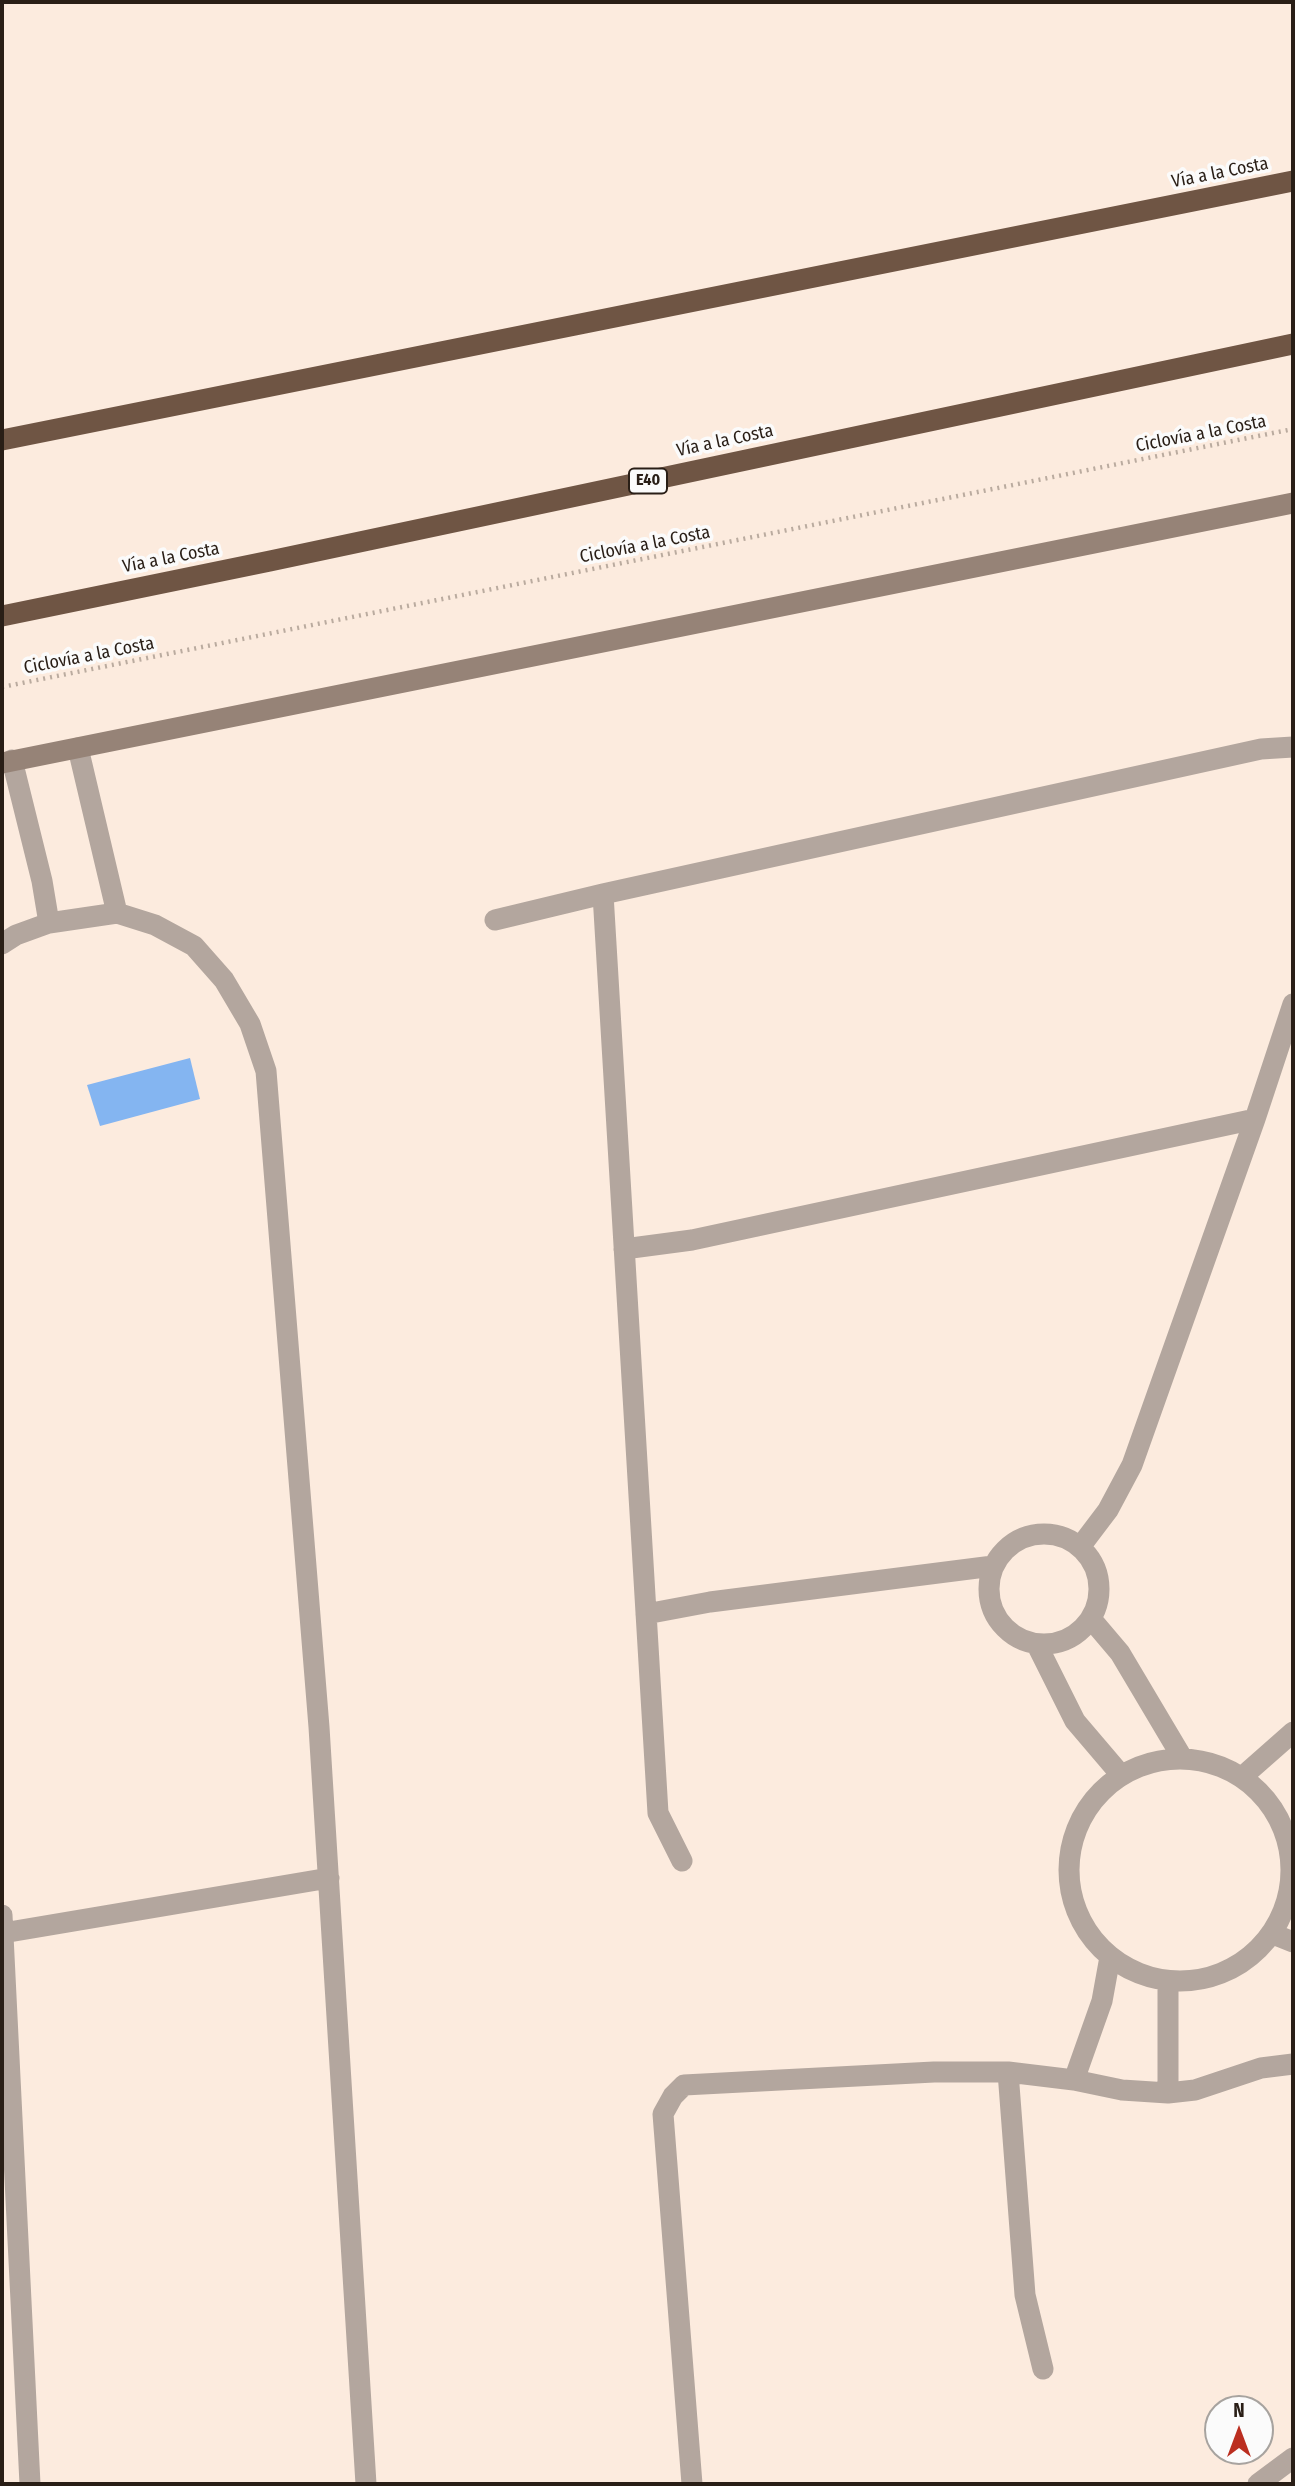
<!DOCTYPE html>
<meta charset="utf-8">
<style>
body{margin:0}
#map{position:relative;width:1295px;height:2486px;overflow:hidden;background:#fcebde;font-family:"Fira Sans Condensed",sans-serif}
canvas{display:block}
.frame{position:absolute;inset:0;border:4px solid #291e16;pointer-events:none}
.north{position:absolute;left:1204px;top:2395px;width:70px;height:70px;box-sizing:border-box;background:#fbfbfb;border:2px solid #a7a39f;border-radius:50%;rotate:0deg;font-size:19px;font-weight:700;line-height:28px;text-align:center;color:#291e16}
.north::after{content:'';display:block;margin:auto;width:24px;height:32px;background:#bb2e20;clip-path:polygon(50% 0,100% 100%,50% 72%,0 100%)}
</style>
<div id="map">
<canvas width="1295" height="2486"></canvas>
<div class="frame"></div>
<div class="north">N</div>
</div>
<script>
const ctx = document.querySelector('canvas').getContext('2d');
ctx.lineJoin = 'round';
function fillPath(path, color) {
  ctx.fillStyle = color;
  ctx.fill(path, 'evenodd');
}
function shape(rows) {
  const path = new Path2D();
  for (const r of rows) {
    if (r.length === 3) {
      path.moveTo(r[0] + r[2], r[1]);
      path.arc(r[0], r[1], r[2], 0, 2 * Math.PI);
      continue;
    }
    path.moveTo(r[0], r[1]);
    for (let i = 2; i < r.length; i += 2) path.lineTo(r[i], r[i + 1]);
  }
  return path;
}
function stroke(path, color, width, dash) {
  ctx.strokeStyle = color;
  ctx.lineWidth = width;
  ctx.lineCap = dash ? 'butt' : 'round';
  ctx.setLineDash(dash || []);
  ctx.stroke(path);
}
function drawText(font, color, halo, rows, align = 'center') {
  ctx.font = font + ' "Fira Sans Condensed",sans-serif';
  ctx.lineWidth = 7;
  ctx.setLineDash([]);
  ctx.textBaseline = 'middle';
  ctx.strokeStyle = halo;
  ctx.fillStyle = color;
  for (const [text, x, y, turn = 0] of rows) {
    ctx.save();
    ctx.translate(x, y);
    ctx.rotate((+turn || 0) * Math.PI / 180);
    ctx.textAlign = isNaN(turn) ? turn : align;
    if (halo) ctx.strokeText(text, 0, 0);
    ctx.fillText(text, 0, 0);
    ctx.restore();
  }
}
const water = shape([
 [190,1058,200,1099,100,1126,87,1085]
]);
const path = shape([
 [2,687,1293,429]
]);
const street = shape([
 [78,748,117,913],
 [12,760,42,881,49,923],
 [603,894,658,1813,682,1861],
 [495,920,603,894,1261,749,1293,747],
 [2,944,16,935,49,923,117,913,155,925,194,946,224,980,250,1024,266,1071,319,1727,366,2484],
 [624,1249,692,1240,1255,1119],
 [1044,1589,55],
 [1080,1547,1108,1510,1132,1465,1255,1119,1293,1004],
 [646,1614,710,1602,993,1566],
 [1092,1620,1120,1653,1183,1759],
 [1037,1645,1075,1721,1121,1775],
 [1180,1870,111],
 [1242,1777,1293,1732],
 [2,1915,30,2484],
 [3,1933,329,1878],
 [1273,1934,1293,1942],
 [1168,1981,1168,2093],
 [1008,2072,1025,2295,1043,2369],
 [1074,2080,1102,2001,1110,1957],
 [692,2484,663,2114,673,2096,684,2085,934,2072,1008,2072,1074,2080,1122,2090,1168,2093,1195,2090,1261,2068,1293,2064],
 [1258,2484,1293,2458]
]);
const secondary = shape([
 [2,763,1293,503]
]);
const highway = shape([
 [2,440,1293,181],
 [2,616,270,561,1293,344]
]);
const shields = [
 [648,481,38]
];
const shieldNames = [
 ["E40",648,481]
];
const streetNames = [
 ["Vía a la Costa",1220,173,-11],
 ["Ciclovía a la Costa",1201,434,-11],
 ["Vía a la Costa",725,441,-12],
 ["Ciclovía a la Costa",645,545,-11],
 ["Vía a la Costa",171,558,-11],
 ["Ciclovía a la Costa",89,656,-11]
];
fillPath(water, '#84b5f1');
stroke(path, '#baab9f', 4.5, [2, 5]);
stroke(street, '#b3a69e', 21);
stroke(secondary, '#968377', 21);
stroke(highway, '#6f5544', 21);
for (const [x, y, w] of shields) {
  const box = new Path2D();
  box.roundRect(x - w / 2, y - 12.5, w, 25, 5);
  ctx.fillStyle = '#fbfbfb';
  ctx.fill(box);
  stroke(box, '#291e16', 2);
}
drawText('bold 16px', '#291e16', null, shieldNames);
drawText('18px', '#291e16', '#fbfbfb', streetNames);
</script>
